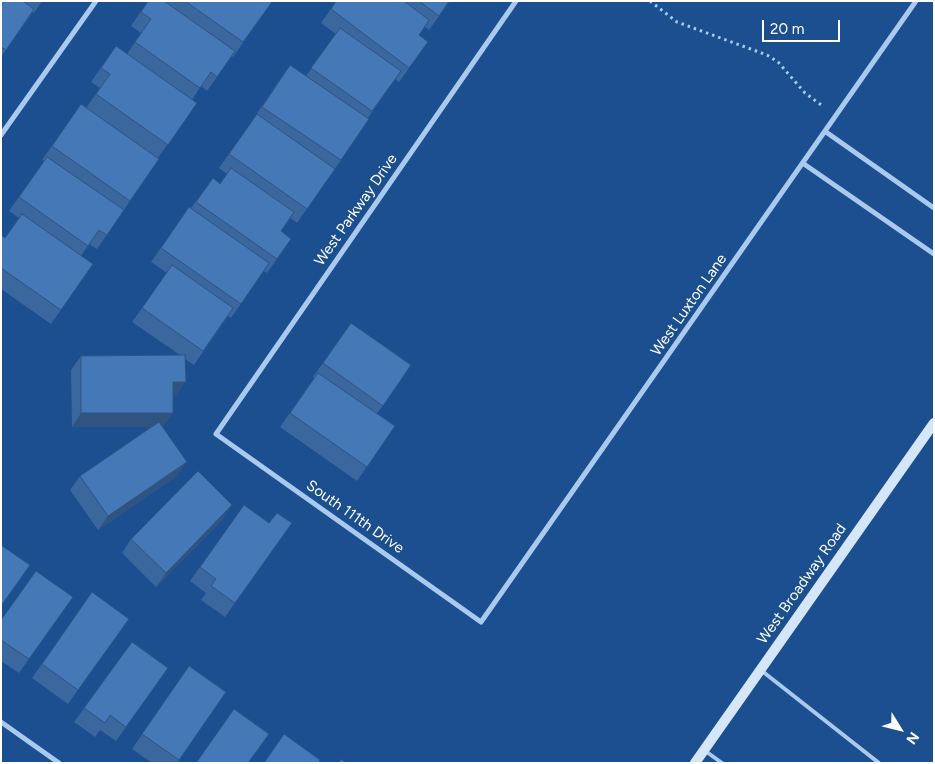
<!DOCTYPE html>
<style>
body{margin:0}
#map{position:relative;width:935px;height:764px;overflow:hidden;background:#1b4f8f;font-family:Figtree,sans-serif}
canvas{display:block}
.frame{position:absolute;inset:0;border:2px solid #fff;pointer-events:none}
.north{position:absolute;left:875px;top:704px;width:50px;height:50px;-webkit-text-stroke:4px #1b4f8f;paint-order:stroke;rotate:126deg;font-size:14px;font-weight:700;line-height:20px;text-align:center;color:#fff}
.north::after{content:'';display:block;margin:auto;width:18px;height:22px;background:#fff;clip-path:polygon(50% 0,100% 100%,50% 72%,0 100%)}
.scale{position:absolute;left:762px;top:20px;width:78px;height:22px;box-sizing:border-box;border:2px solid #fff;border-top:0;padding-left:6px;font-size:15px;line-height:18px;white-space:nowrap;color:#fff;-webkit-text-stroke:4px #1b4f8f;paint-order:stroke}
</style>
<div id="map">
<canvas width="935" height="764"></canvas>
<div class="frame"></div>
<div class="north">N</div>
<div class="scale">20 m</div>
</div>
<script>
const ctx = document.querySelector('canvas').getContext('2d');
ctx.lineJoin = 'round';
function shape(rows) {
  const path = new Path2D();
  for (const r of rows) {
    path.moveTo(r[0], r[1]);
    for (let i = 2; i < r.length; i += 2) path.lineTo(r[i], r[i + 1]);
  }
  return path;
}
function stroke(path, color, width, dash) {
  ctx.strokeStyle = color;
  ctx.lineWidth = width;
  ctx.lineCap = dash ? 'butt' : 'round';
  ctx.setLineDash(dash || []);
  ctx.stroke(path);
}
function fillPath(path, color) {
  ctx.fillStyle = color;
  ctx.fill(path, 'evenodd');
}
function drawText(font, color, halo, rows, align = 'center') {
  ctx.font = font + ' Figtree,sans-serif';
  ctx.lineWidth = 4.5;
  ctx.setLineDash([]);
  ctx.textBaseline = 'middle';
  ctx.strokeStyle = halo;
  ctx.fillStyle = color;
  for (const [text, x, y, turn = 0] of rows) {
    ctx.save();
    ctx.translate(x, y);
    ctx.rotate((+turn || 0) * Math.PI / 180);
    ctx.textAlign = isNaN(turn) ? turn : align;
    if (halo) ctx.strokeText(text, 0, 0);
    ctx.fillText(text, 0, 0);
    ctx.restore();
  }
}
const path = shape([
 [650,1,677,22,767,55,778,62,805,93,824,107]
]);
const service = shape([
 [762,671,879,763],
 [704,750,722,763]
]);
const minor = shape([
 [516,1,216,434,481,622,916,1],
 [826,132,934,208],
 [1,135,96,1],
 [804,164,934,254],
 [1,722,59,763]
]);
const secondary = shape([
 [695,763,934,423]
]);
const wall = shape([
 [1,1,42,1,34,13,33,12,1,57],
 [148,1,271,1,262,16,233,57,232,56,207,91,201,86,192,100,197,103,158,158,159,159,97,249,89,244,81,256,93,264,51,324,1,289,1,235,5,238,19,218,9,211,44,161,42,160,81,104,86,108,100,88,91,82,116,46,127,54,141,33,131,26],
 [336,1,450,1,429,30,425,27,419,35,418,56,399,82,395,79,368,118,341,160,297,223,290,218,281,231,291,239,267,273,264,271,231,318,228,316,194,365,185,359,176,396,173,396,173,413,162,427,177,476,98,530,70,490,80,476,151,427,72,427,71,370,81,356,180,355,132,322,167,273,151,262,189,207,191,208,213,178,220,184,227,174,219,168,252,121,280,79,306,76,336,34,321,23],
 [351,323,411,365,377,414,395,426,357,481,280,427,314,378,313,377],
 [244,505,269,523,292,523,225,617,201,600,206,593,190,581],
 [223,519,156,587,122,553,131,539],
 [92,592,129,619,68,704,32,678],
 [73,597,19,673,1,661,1,620],
 [132,642,168,668,116,741,100,730,95,737,74,722],
 [189,666,226,692,177,763,152,763,132,749]
]);
const shadedWall = shape([
 [173,382,186,382,176,396,163,396],
 [81,413,173,413,163,427,72,427],
 [187,462,177,476,98,530,108,516],
 [232,505,223,519,156,587,166,573]
]);
const building = shape([
 [1,1,23,1,34,9,6,50,1,47,1,1],
 [148,1,164,1,235,51,217,77,211,72,200,88,135,42,151,19,141,12,148,1],
 [185,1,271,1,272,2,243,42,185,1],
 [336,1,404,1,429,20,419,35,428,42,409,68,331,9,336,1],
 [419,1,449,1,439,16,419,1],
 [340,28,401,71,372,111,311,68,340,28],
 [116,46,197,103,168,145,96,94,110,74,101,68,116,46],
 [290,65,369,119,341,160,262,107,290,65],
 [81,104,159,159,130,201,52,146,81,104],
 [257,114,335,169,307,209,229,154,257,114],
 [47,157,124,210,107,235,99,230,88,246,19,197,47,157],
 [231,168,294,212,281,231,291,239,277,259,196,202,213,178,220,184,231,168],
 [189,207,269,263,241,304,161,248,189,207],
 [22,214,93,264,61,310,1,268,1,235,5,238,22,214],
 [172,265,233,308,203,351,142,308,172,265],
 [351,323,411,365,383,406,323,363,351,323],
 [185,355,186,382,173,382,173,413,81,413,81,356,185,355],
 [318,373,395,426,367,467,290,413,318,373],
 [159,422,187,462,108,516,80,476,159,422],
 [198,471,232,505,166,573,131,539,198,471],
 [244,505,269,523,277,513,292,523,235,603,211,586,216,579,200,567,244,505],
 [1,545,30,565,1,606,1,545],
 [36,571,73,597,29,659,1,640,1,620,36,571],
 [92,592,129,619,78,690,42,664,92,592],
 [132,642,168,668,126,727,110,715,105,723,84,708,132,642],
 [189,666,226,692,179,760,142,734,189,666],
 [234,709,269,734,248,763,196,763,234,709],
 [284,734,320,760,319,763,264,763,284,734],
 [341,759,346,763,339,763,341,759]
]);
const streetNames = [
 ["West Parkway Drive",356,210,-55],
 ["West Luxton Lane",689,305,-55],
 ["South 111th Drive",355,517,35],
 ["West Broadway Road",802,584,-55]
];
stroke(path, '#a9c9ee', 3, [2.5, 4]);
stroke(service, '#a9c9ee', 4);
stroke(minor, '#a9c9ee', 5);
stroke(secondary, '#d6e6fa', 10);
fillPath(wall, '#3a679d');
fillPath(shadedWall, '#305480');
fillPath(building, '#4478b7');
stroke(building, '#305480', 1);
drawText('15px', '#fff', '#1b4f8f', streetNames);
</script>
